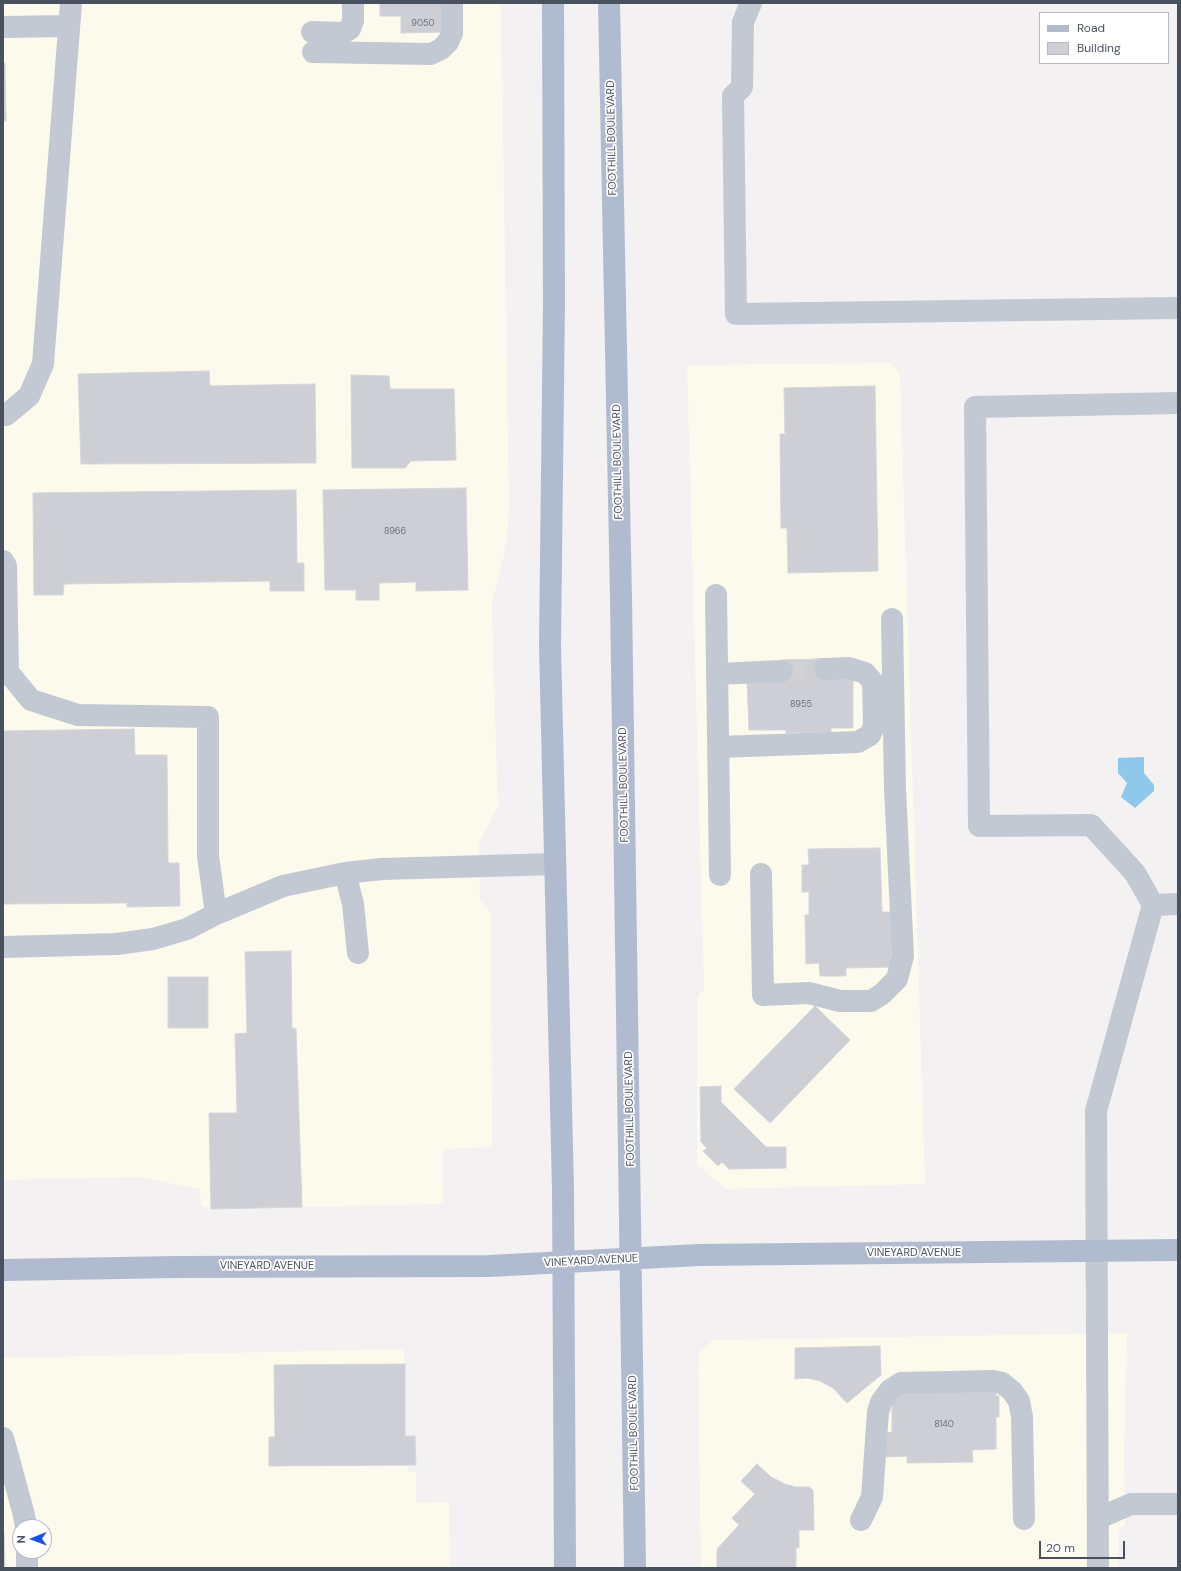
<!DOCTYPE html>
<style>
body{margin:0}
#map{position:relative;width:1181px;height:1571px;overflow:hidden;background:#f3f1f1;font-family:"DM Sans",sans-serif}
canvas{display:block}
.frame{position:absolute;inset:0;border:4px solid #49515e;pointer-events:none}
.legend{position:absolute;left:1039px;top:12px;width:130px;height:52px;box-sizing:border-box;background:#fff;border:1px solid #b6b9bf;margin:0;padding:5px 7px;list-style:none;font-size:12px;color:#49515e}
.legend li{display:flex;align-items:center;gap:8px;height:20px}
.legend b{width:20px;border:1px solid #b6b9bf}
.north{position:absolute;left:12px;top:1519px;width:40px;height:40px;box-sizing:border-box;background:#fff;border:1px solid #b6b9bf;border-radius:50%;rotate:269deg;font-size:11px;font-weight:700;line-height:16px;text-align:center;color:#49515e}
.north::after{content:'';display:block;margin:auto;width:14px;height:18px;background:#1a52e4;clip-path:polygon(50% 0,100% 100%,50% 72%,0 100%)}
.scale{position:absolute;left:1039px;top:1541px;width:86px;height:18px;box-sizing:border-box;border:2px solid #49515e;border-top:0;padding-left:5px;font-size:12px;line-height:14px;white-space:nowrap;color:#49515e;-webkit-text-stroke:3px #fff;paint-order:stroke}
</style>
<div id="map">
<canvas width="1181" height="1571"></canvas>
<div class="frame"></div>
<ul class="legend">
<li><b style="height:5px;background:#b1bbcf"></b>Road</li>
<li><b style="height:11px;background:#cecfd5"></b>Building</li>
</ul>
<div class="north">N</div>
<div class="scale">20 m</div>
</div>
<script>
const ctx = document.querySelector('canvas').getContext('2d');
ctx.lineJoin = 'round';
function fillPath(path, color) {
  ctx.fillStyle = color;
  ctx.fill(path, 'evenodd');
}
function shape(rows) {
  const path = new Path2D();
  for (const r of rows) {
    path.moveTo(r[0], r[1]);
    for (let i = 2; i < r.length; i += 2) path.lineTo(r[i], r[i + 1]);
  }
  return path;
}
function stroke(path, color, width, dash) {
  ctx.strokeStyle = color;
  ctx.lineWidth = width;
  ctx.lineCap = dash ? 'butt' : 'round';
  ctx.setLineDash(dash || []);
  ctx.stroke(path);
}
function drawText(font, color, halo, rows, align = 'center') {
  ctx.font = font + ' "DM Sans",sans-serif';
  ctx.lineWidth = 3.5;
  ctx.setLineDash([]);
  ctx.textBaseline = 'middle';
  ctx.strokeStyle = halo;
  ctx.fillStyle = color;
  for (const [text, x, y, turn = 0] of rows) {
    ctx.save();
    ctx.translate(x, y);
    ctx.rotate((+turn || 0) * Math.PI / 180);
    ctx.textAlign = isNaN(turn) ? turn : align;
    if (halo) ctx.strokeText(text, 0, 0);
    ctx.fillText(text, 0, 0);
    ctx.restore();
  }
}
const commercial = shape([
 [3,3,501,3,509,511,506,546,492,603,492,616,498,807,479,842,480,900,491,913,492,1147,445,1149,442,1155,443,1204,211,1209,201,1206,200,1189,139,1177,3,1180],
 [891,363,900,374,925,1184,726,1189,697,1164,697,997,704,989,687,365],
 [1127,1333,1124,1454,1125,1524,1119,1531,1118,1568,701,1568,698,1368,700,1351,713,1340],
 [404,1349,405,1435,415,1436,416,1465,408,1464,408,1472,416,1472,416,1503,449,1502,450,1568,3,1568,3,1358],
 [20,1527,44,1527,44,1551,20,1551]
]);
const water = shape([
 [1144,757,1144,773,1154,785,1154,791,1135,808,1121,797,1127,783,1118,773,1118,758]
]);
const building = shape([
 [380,3,445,3,445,32,401,33,401,16,380,16,380,3],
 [3,63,5,63,6,121,3,121,3,63],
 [209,371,210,386,315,384,316,463,81,464,78,374,209,371],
 [351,375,389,376,390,389,454,389,456,460,411,461,405,468,352,468,351,375],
 [875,386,878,571,788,573,787,528,781,528,780,434,785,434,784,388,875,386],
 [466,488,468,590,416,591,416,582,379,583,379,600,356,600,356,590,325,590,323,490,466,488],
 [296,490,297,563,304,563,304,591,270,591,270,581,64,584,63,595,34,595,33,493,296,490],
 [825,659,853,676,853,728,831,728,831,732,786,733,786,730,749,730,747,681,782,660,825,659],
 [134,729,135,755,167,755,168,863,179,863,180,906,127,907,127,903,3,904,3,731,134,729],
 [880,848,882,912,891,912,892,967,846,968,846,976,820,976,819,963,806,964,805,915,809,915,809,892,802,892,802,865,809,865,808,849,880,848],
 [291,951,292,1028,296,1029,302,1207,211,1209,209,1113,237,1113,235,1034,247,1033,245,952,291,951],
 [168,977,208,977,208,1028,168,1028,168,977],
 [815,1006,850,1040,770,1123,734,1089,815,1006],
 [721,1086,721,1102,766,1147,786,1147,786,1168,729,1169,722,1162,718,1166,703,1151,707,1148,701,1142,700,1087,721,1086],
 [880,1346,881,1375,847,1403,833,1388,820,1381,807,1378,795,1379,795,1348,880,1346],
 [405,1364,405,1436,415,1436,416,1465,269,1466,269,1437,275,1437,274,1365,405,1364],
 [996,1386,996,1396,999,1396,999,1417,996,1417,996,1449,972,1450,973,1462,907,1463,907,1456,885,1457,884,1433,892,1432,892,1393,996,1386],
 [757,1464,771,1477,785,1484,796,1487,809,1487,813,1490,814,1530,799,1530,799,1548,796,1547,796,1568,717,1568,717,1549,739,1525,732,1518,755,1494,741,1481,757,1464],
 [3,1532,4,1532,5,1568,3,1568,3,1532]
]);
const minorTunnel = shape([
 [782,671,825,669]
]);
const minor = shape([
 [751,3,743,22,742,87,733,96,736,314,1178,308],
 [3,27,69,26],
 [312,32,343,33,350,29,353,21,353,3],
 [313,52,431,54,441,49,448,42,452,33,452,3],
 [1178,403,975,407,979,826,1091,825,1135,873,1153,905,1178,904],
 [3,415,6,415,29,396,43,364,71,3],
 [3,561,6,566,8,672,31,700,78,715,208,717,208,856,216,914,187,929,153,939,117,944,3,947],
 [716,595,720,875],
 [717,674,782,671],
 [719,747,858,742,870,735,874,726,873,682,865,673,849,668,825,669],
 [345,873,353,904,358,953],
 [761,874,763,995,809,993,840,1001,871,1001,882,994,897,979,903,956,895,789,892,619],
 [216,914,283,886,345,873,382,869,555,864],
 [3,1438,24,1515,26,1527],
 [1099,1518,1131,1504,1178,1504],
 [861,1520,872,1497,878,1412,881,1402,890,1390,901,1383,993,1381,1002,1383,1012,1391,1019,1401,1022,1417,1024,1519],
 [27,1551,27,1568],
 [1098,1568,1096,1111,1153,905]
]);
const major = shape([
 [553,3,554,303,550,645,563,1190,565,1568],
 [609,3,621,598,635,1568],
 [3,1270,177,1267,489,1266,699,1255,1178,1250]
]);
const numberNames = [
 ["9050",423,24],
 ["8966",395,532],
 ["8955",801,705],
 ["8140",944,1425]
];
const streetNames = [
 ["FOOTHILL BOULEVARD",612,138,-91],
 ["FOOTHILL BOULEVARD",618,462,-91],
 ["FOOTHILL BOULEVARD",624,785,-91],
 ["FOOTHILL BOULEVARD",630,1109,-91],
 ["VINEYARD AVENUE",914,1253],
 ["VINEYARD AVENUE",591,1261,-3],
 ["VINEYARD AVENUE",267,1266],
 ["FOOTHILL BOULEVARD",634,1433,-91]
];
fillPath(commercial, '#fcfaec');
fillPath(water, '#8ec9ec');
fillPath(building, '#cecfd5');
stroke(building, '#d5d6dc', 1);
stroke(minorTunnel, '#d1d1d4', 22, [22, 11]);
stroke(minor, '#c2c9d2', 22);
stroke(major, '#b1bbcf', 22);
drawText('9px', '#6a707c', null, numberNames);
drawText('11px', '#49515e', '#fff', streetNames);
</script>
